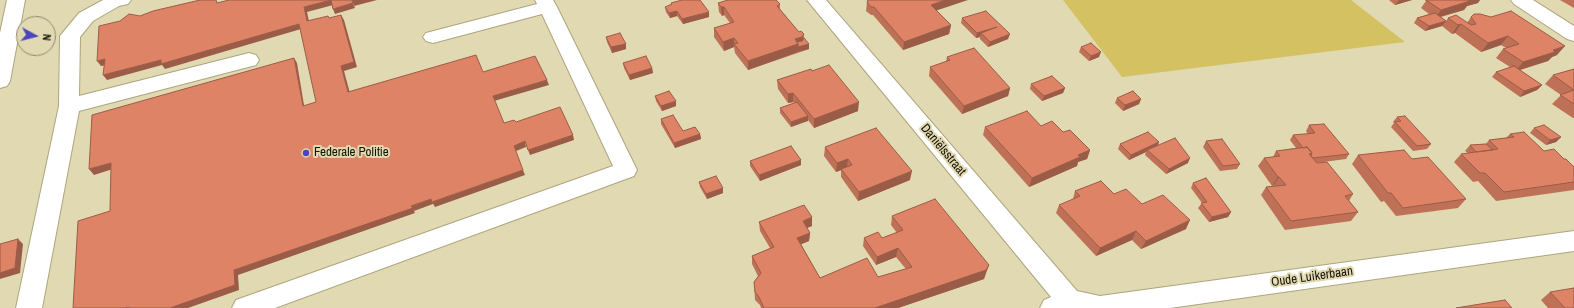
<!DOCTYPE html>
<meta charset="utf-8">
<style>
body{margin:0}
#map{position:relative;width:1574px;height:308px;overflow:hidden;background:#e1d9b1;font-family:"Archivo Narrow",sans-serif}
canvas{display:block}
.north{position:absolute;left:16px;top:16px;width:40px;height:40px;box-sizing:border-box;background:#e1d9b1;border:1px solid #908a6c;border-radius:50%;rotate:97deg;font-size:11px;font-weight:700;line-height:16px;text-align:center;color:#161305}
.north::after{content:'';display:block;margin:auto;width:14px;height:18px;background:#4b46bd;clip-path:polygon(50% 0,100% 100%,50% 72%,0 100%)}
</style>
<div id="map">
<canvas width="1574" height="308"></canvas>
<div class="north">N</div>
</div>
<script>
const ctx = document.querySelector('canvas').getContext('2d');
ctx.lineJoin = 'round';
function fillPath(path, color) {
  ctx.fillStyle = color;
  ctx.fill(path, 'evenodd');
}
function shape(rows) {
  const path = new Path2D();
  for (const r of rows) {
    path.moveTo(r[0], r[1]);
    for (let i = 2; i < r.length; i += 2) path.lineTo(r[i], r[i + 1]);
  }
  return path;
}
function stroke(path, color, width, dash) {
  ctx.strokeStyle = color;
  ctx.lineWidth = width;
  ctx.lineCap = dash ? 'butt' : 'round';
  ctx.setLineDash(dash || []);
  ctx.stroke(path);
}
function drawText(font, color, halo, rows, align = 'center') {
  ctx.font = font + ' "Archivo Narrow",sans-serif';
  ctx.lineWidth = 4;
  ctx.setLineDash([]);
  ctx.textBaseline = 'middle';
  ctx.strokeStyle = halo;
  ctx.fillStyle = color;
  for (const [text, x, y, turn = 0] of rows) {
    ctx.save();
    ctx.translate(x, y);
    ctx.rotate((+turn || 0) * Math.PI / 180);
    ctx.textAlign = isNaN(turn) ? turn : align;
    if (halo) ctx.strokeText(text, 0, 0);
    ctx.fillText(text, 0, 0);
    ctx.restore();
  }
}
const green = shape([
 [1063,0,1351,0,1405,42,1122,77]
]);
const minor = shape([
 [7,0,25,0,10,81,7,86,0,88,0,33,7,0],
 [103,0,131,0,128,4,119,6,93,21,80,37,79,96,249,53,256,55,259,60,256,65,79,111,42,308,16,308,59,106,60,36,79,13,103,0],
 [535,0,553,0,557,7,637,170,634,176,275,308,232,308,236,300,613,166,542,14,433,43,426,41,423,37,426,33,537,4,535,0],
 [807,0,826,0,1077,291,1100,296,1574,231,1574,251,1170,308,1040,308,1044,300,1051,297,807,0],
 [1511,0,1533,0,1574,26,1574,41,1567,39,1514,4,1511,0]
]);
const wall = shape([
 [1389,0,1412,0,1395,5],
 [1425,0,1480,0,1478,3,1467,6,1464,10,1441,17,1446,21,1448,18,1467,23,1471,17,1557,55,1552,57,1548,61,1520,70,1542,85,1537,90,1520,97,1492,77,1496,72,1510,67,1496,58,1503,49,1506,48,1501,45,1481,52,1455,33,1452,34,1442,26,1425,31,1414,23,1417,18,1429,14,1421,8,1426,1],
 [1560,0,1574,0,1574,8],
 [867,2,937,11,951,25,949,34,903,50,873,15,871,15,866,11],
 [671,3,709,17,683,24,677,16,670,18,666,12,665,7,672,5],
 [718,3,780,4,780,9,804,39,809,44,809,49,748,70,735,53,734,47,724,51,714,37,714,28,730,23,724,15,722,16,719,12],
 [962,18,1008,39,988,47,980,39,980,37,976,38,961,23],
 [606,37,626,44,626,49,612,53,607,42],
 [1081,47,1099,57,1089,61,1079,52],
 [947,57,1010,88,1008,96,962,114,929,76,930,67,946,62],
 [623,63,652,68,653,73,630,80,624,68],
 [1574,69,1574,118,1573,118,1552,104,1561,95,1545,84,1553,75],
 [812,71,858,111,814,128,808,120,791,127,780,113,780,108,794,103,793,102,788,103,778,89,777,80],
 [1031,84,1065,88,1063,93,1042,101,1030,89],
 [655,96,676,106,662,111,656,101],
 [1117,98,1141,99,1139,104,1123,111,1115,103],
 [1397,117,1431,144,1427,149,1413,151,1391,127,1394,123,1393,122],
 [661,119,683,131,700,134,701,139,675,148,661,124],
 [1309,125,1349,154,1346,159,1316,163,1353,194,1349,201,1358,212,1351,221,1285,230,1261,195,1266,187,1274,186,1274,185,1272,186,1258,166,1264,158,1273,157,1276,151,1296,148,1290,140,1293,135,1308,134,1306,131],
 [1041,126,1063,132,1090,150,1087,159,1078,162,1077,166,1029,187,983,135,985,127],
 [1534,128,1561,137,1556,142,1546,145,1530,133],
 [1510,134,1544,151,1564,159,1574,167,1574,190,1496,201,1478,181,1473,182,1454,162,1461,154,1468,153,1465,151,1470,145,1486,144,1489,140,1506,138],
 [1206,141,1240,164,1237,169,1220,171,1203,147],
 [1159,142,1158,145,1188,163,1166,174,1145,155,1146,152,1129,160,1118,149,1120,144],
 [825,147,910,180,858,201,841,177,841,170,836,172,824,156],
 [1358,155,1412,159,1466,199,1458,208,1396,216,1384,201,1381,202,1352,164],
 [750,161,801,165,760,181,750,166],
 [699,182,723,188,723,193,707,199,700,187],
 [1193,183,1231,212,1228,217,1209,222,1198,208,1202,203,1191,188],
 [1075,191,1114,194,1142,204,1186,229,1141,249,1132,240,1096,256,1056,213,1059,205,1073,199],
 [892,216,989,265,986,273,984,279,898,308,761,308,760,305,755,300,754,282,758,276,752,264,752,256,770,248,760,231,759,222,812,226,807,228,810,233,809,241,801,244,820,278,878,277,906,269,896,257,876,265,863,246,864,238,882,238,897,233,891,225],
 [1550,292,1574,308,1548,308,1541,300]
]);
const shadedWall = shape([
 [331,0,333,5,307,12,310,26,307,21,304,7],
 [356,0,377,0,354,6,352,1],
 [945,0,968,0,929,13,931,5],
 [1399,0,1412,0,1395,5],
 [1467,0,1480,0,1478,3,1467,6,1464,10,1435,18,1441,10],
 [353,3,355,8,335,14,333,9],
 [721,7,724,7,724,15,722,16],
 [677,11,677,16,670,18,669,13],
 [709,12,709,17,683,24,682,19],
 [341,15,344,20,357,67,344,71,351,97,348,92,341,66],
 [1446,21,1442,26,1425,31,1429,26],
 [299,24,301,29,165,69,162,65,107,80,103,75],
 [1461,24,1455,33,1452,34,1458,25],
 [951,25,949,34,903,50,904,42],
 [997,27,981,33,980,37,976,38,977,33],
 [804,34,803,43,798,47,798,52,748,70,748,61,795,39],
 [1010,34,1008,39,988,47,990,42],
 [1508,36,1501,45,1481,52,1488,43],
 [734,38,734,47,724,51,723,42],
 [626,44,626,49,612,53,611,47],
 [809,44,809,49,798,52,798,47],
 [1565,46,1557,55,1552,57,1548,61,1516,71,1523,62,1553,50],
 [1101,52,1099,57,1089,61,1091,56],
 [294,58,297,63,305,111,303,106],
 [105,59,108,65,101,66,97,61],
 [652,68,653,73,630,80,629,75],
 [547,80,549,85,494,101,493,96],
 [1542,85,1537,90,1520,97,1524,91],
 [1010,88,1008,96,962,114,964,106],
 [1065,88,1063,93,1042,101,1044,96],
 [793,93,793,102,788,103,788,94],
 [1141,99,1139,104,1123,111,1125,105],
 [676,101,676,106,662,111,661,106],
 [859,102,858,111,814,128,814,119],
 [808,116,808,121,791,127,791,122],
 [700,134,701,139,675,148,674,143],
 [573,135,574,140,530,155,528,150],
 [1561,137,1556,142,1546,145,1550,140],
 [525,141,526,147,516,151,514,146],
 [1159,142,1157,147,1147,150,1146,152,1129,160,1131,155],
 [1090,150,1087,159,1078,162,1077,166,1029,187,1032,178,1078,155],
 [1190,158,1188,163,1166,174,1169,169],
 [848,159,847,168,836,172,837,163],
 [801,160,801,165,760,181,759,175],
 [111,163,116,168,94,175,89,169],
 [523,170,525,175,435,207,432,202],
 [912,171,910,180,858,201,859,192],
 [1278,177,1279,177,1274,185,1272,186],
 [723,188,723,193,707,199,706,194],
 [431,199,433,204,414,211,415,213,238,275,239,290,188,308,170,308,234,270],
 [1231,212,1228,217,1209,222,1212,217],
 [812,217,812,226,803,229,803,221],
 [1190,220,1186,229,1141,249,1146,241],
 [1136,231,1132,240,1096,256,1100,248],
 [810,233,809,241,797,246,797,238],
 [18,239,23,244,20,273,0,279,0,273],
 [898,248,896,257,876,265,877,257],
 [989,265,986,273,984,279,898,308,875,308]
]);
const building = shape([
 [200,0,216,0,217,3,229,0,356,0,352,1,353,3,333,9,331,0,304,7,307,21,328,16,329,18,341,15,354,62,341,66,348,92,476,55,483,72,535,56,547,80,493,96,504,123,514,120,516,122,560,107,573,135,528,150,525,141,514,146,523,170,432,202,431,199,411,206,413,208,234,270,235,285,170,308,129,308,129,307,124,308,73,308,78,221,110,211,111,163,89,169,92,115,294,58,303,106,316,102,299,24,161,64,161,60,103,75,105,59,97,61,99,26,120,21,129,14,140,16,153,11,200,0],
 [682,0,700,0,709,12,682,19,677,11,669,13,665,7,672,4,671,3,682,0],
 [728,0,776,0,780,4,777,6,799,32,801,31,804,34,802,37,795,39,798,44,748,61,734,44,738,43,734,38,723,42,714,28,734,22,724,7,721,7,718,3,728,0],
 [868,0,945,0,931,5,951,25,904,42,874,7,871,7,867,2,868,0],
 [1426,0,1468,0,1470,1,1441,10,1426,0],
 [986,11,1010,34,990,42,981,33,997,27,977,33,962,18,986,11],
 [1511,11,1565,46,1553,50,1555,52,1523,62,1503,49,1519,44,1508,36,1488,43,1461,24,1458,25,1448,18,1456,15,1471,25,1476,24,1471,17,1474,14,1480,14,1491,17,1511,11],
 [1435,13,1446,21,1429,26,1417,18,1435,13],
 [620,33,626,44,611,47,606,37,620,33],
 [804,38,809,44,798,47,798,44,797,42,802,41,804,38],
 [1091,43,1101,52,1091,56,1081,47,1091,43],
 [974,48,1010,88,964,106,930,67,950,60,947,57,974,48],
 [646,56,652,68,629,75,623,63,646,56],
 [829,65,859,102,814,119,793,93,788,94,777,80,811,69,812,71,829,65],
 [1514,66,1542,85,1524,91,1496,72,1514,66],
 [1574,69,1574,104,1560,95,1574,90,1553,75,1574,69],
 [1052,76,1065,88,1044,96,1031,84,1052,76],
 [669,91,676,101,661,106,655,96,669,91],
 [1133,91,1141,99,1125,105,1117,98,1133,91],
 [797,102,808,116,791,122,780,108,797,102],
 [1027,111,1041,126,1052,121,1063,132,1070,130,1090,150,1078,155,1080,157,1032,178,985,127,1027,111],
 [673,115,683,131,695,127,700,134,674,143,661,119,673,115],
 [1405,116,1431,144,1417,146,1395,122,1401,121,1397,117,1405,116],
 [1324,124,1349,154,1313,158,1311,156,1312,153,1307,147,1303,148,1293,135,1315,133,1309,125,1324,124],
 [1544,125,1561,137,1550,140,1534,128,1544,125],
 [876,128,912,171,859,192,841,169,852,165,848,159,837,163,825,147,876,128],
 [1148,132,1159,142,1131,155,1120,144,1148,132],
 [1524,132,1544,151,1554,149,1564,159,1566,159,1574,167,1574,182,1504,192,1485,173,1480,173,1461,154,1498,149,1489,140,1514,137,1510,134,1524,132],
 [1175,138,1190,158,1169,169,1147,150,1175,138],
 [1222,139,1240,164,1223,166,1206,141,1222,139],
 [1486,144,1493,150,1476,152,1470,145,1486,144],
 [791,146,801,160,759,175,750,161,791,146],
 [1307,147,1312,153,1309,154,1317,163,1327,162,1353,194,1345,196,1358,212,1291,221,1266,187,1286,185,1279,177,1278,177,1264,158,1280,156,1276,151,1307,147],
 [1404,150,1412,159,1428,157,1466,199,1403,208,1391,193,1388,193,1358,155,1404,150],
 [716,176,723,188,706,194,699,182,716,176],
 [1206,178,1231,212,1212,217,1201,203,1207,202,1193,183,1206,178],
 [1101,181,1114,194,1126,189,1142,204,1163,195,1190,220,1146,241,1136,231,1100,248,1059,205,1080,196,1075,191,1101,181],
 [935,199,989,265,986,270,875,308,764,308,759,297,755,292,754,282,761,273,752,256,774,247,759,222,804,205,812,217,803,221,810,233,797,238,820,278,867,258,878,277,912,267,898,248,877,257,864,238,878,232,882,238,903,230,892,216,935,199],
 [18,239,15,268,0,273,0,244,18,239],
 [1574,288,1574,308,1565,308,1550,292,1574,288],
 [1505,300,1512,308,1456,308,1505,300]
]);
const markers = [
 [306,153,4,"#4b46bd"]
];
const streetNames = [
 ["Daniëlsstraat",943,150,50],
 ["Oude Luikerbaan",1312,277,-8]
];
const poiNames = [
 ["Federale Politie",314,153]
];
fillPath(green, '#d3c162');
stroke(minor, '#aca57e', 2);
fillPath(minor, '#fff');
fillPath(wall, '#bf7157');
fillPath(shadedWall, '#9b5c47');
fillPath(building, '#de8365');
stroke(building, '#9b5c47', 1);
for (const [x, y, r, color] of markers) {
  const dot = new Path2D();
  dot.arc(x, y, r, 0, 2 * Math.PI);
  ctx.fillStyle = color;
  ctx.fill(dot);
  stroke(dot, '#e1d9b1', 1.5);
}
drawText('13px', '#161305', '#e1d9b1', streetNames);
drawText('13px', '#161305', '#e1d9b1', poiNames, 'left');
</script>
